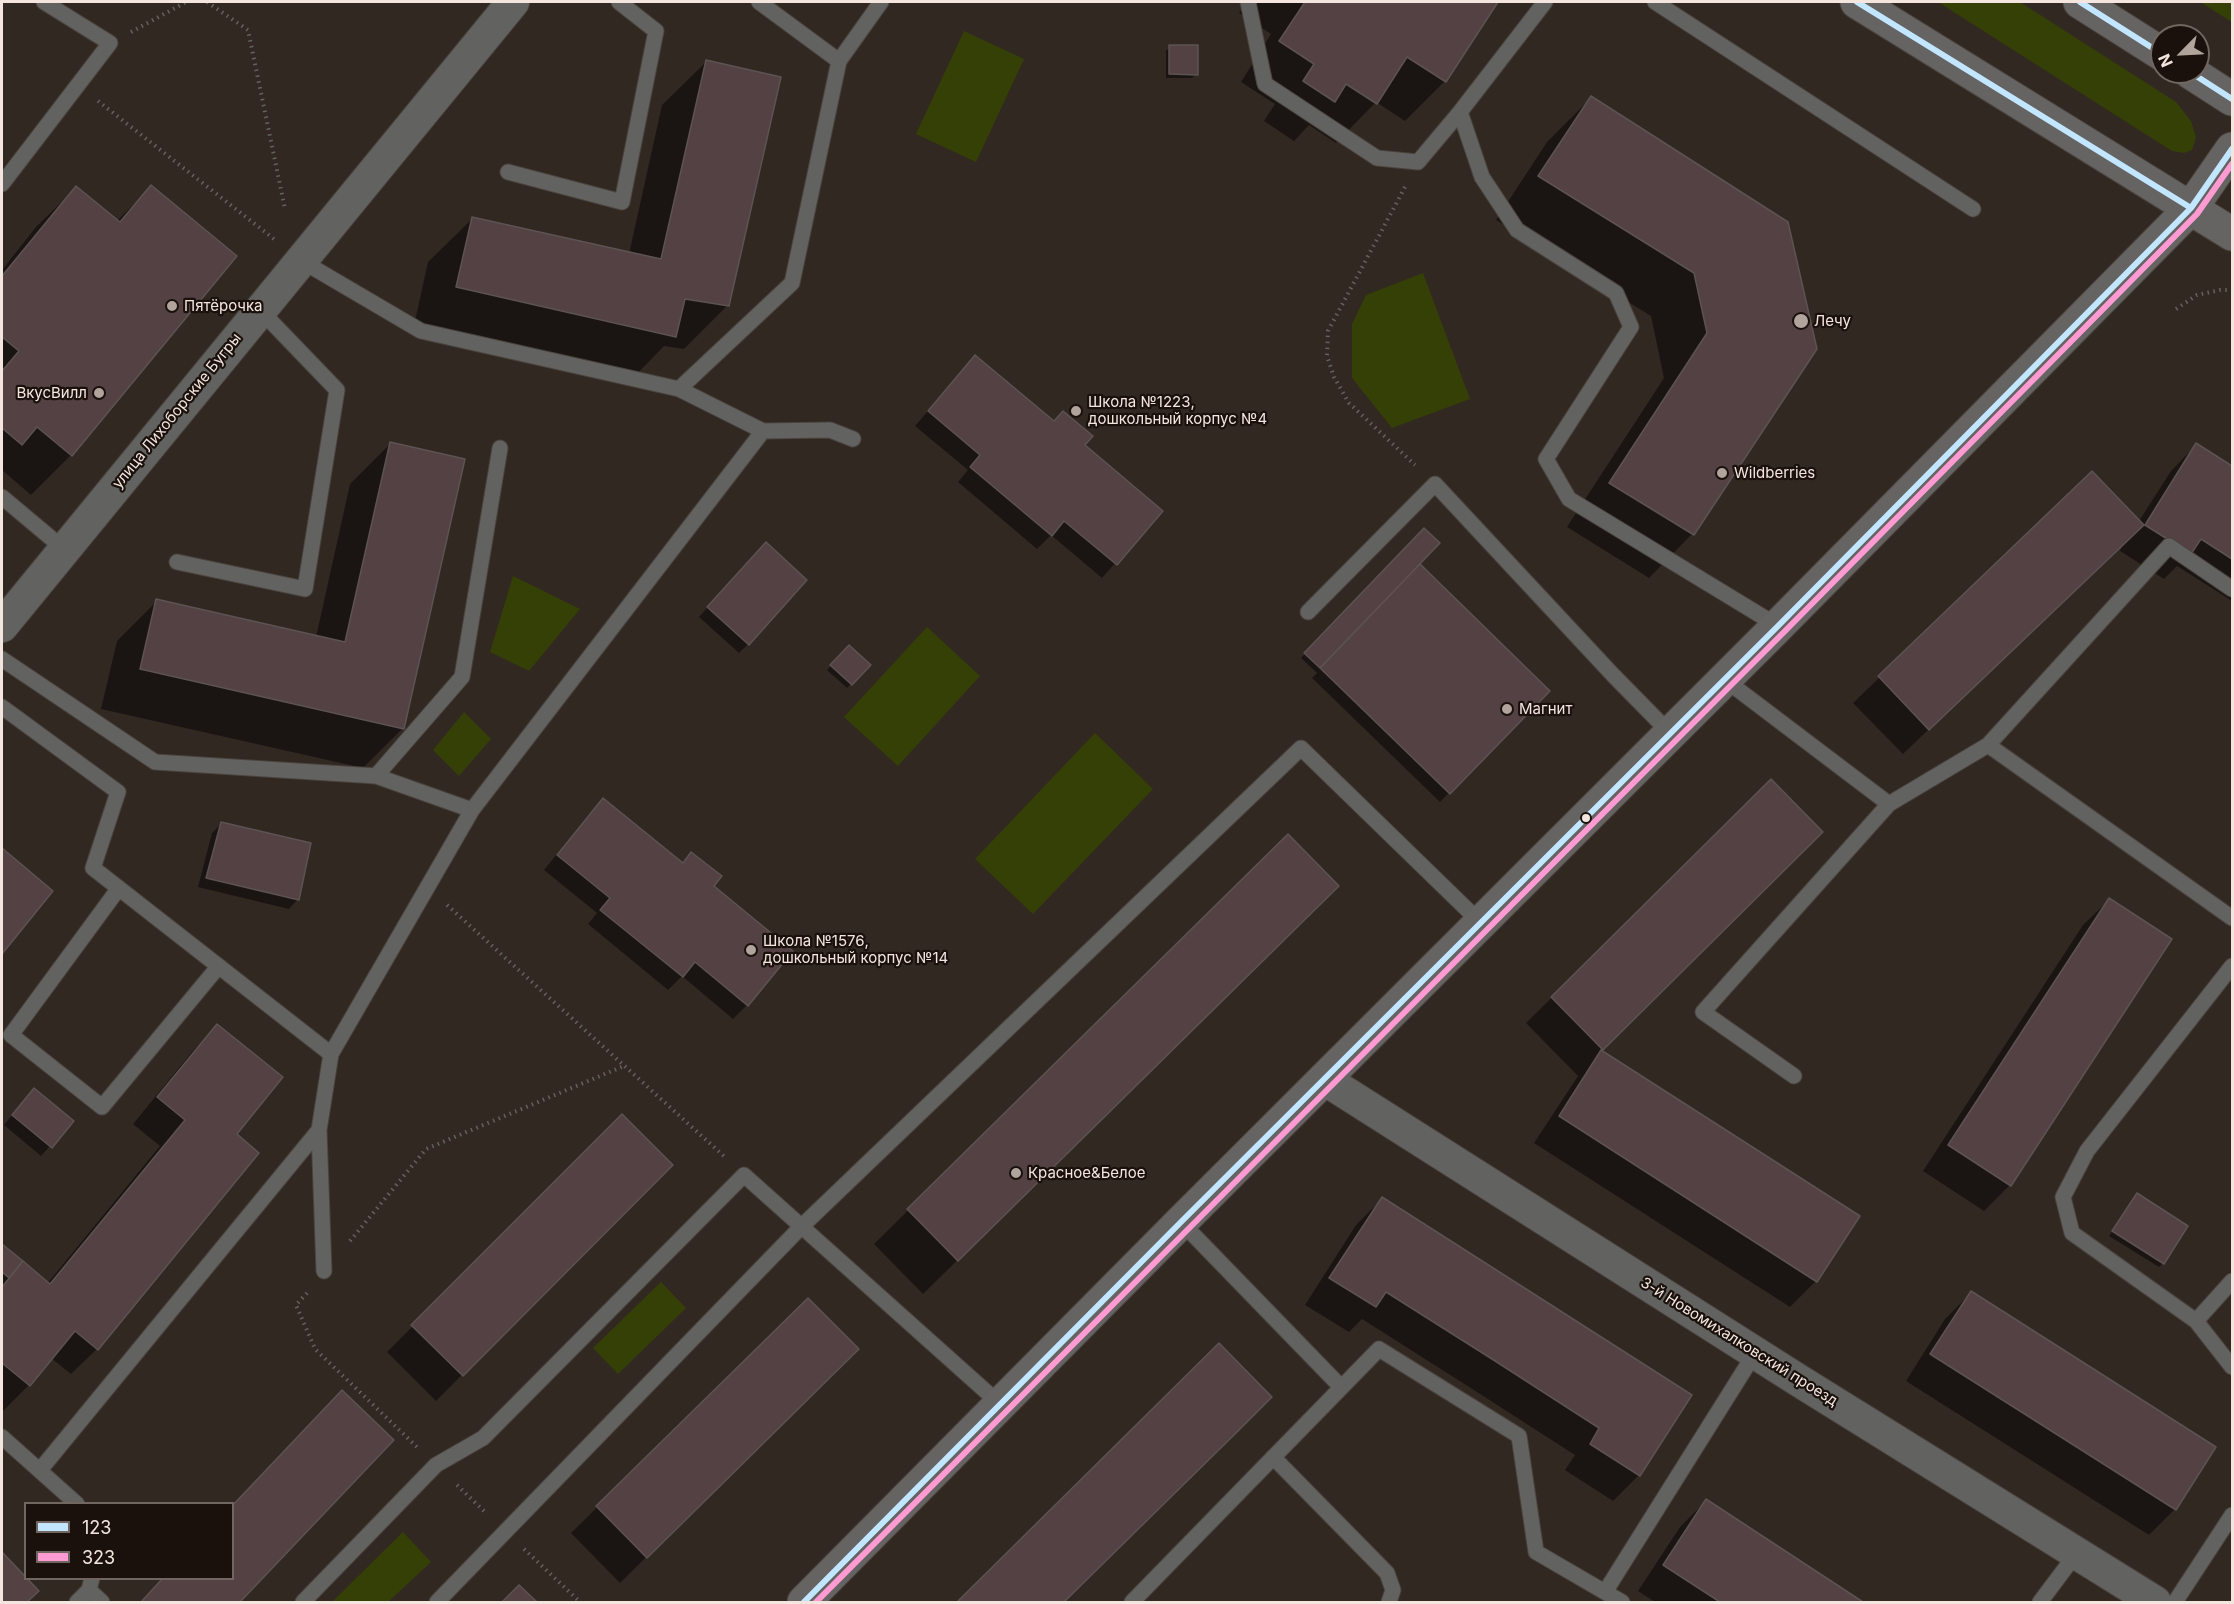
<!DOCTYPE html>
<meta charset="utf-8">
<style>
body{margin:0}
#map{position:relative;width:2234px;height:1604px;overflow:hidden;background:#322822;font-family:Inter,sans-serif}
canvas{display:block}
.frame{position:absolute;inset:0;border:3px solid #f4e6df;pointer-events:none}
.legend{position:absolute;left:24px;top:1502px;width:210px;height:78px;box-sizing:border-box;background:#1a110c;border:2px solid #716660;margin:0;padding:8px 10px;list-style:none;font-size:18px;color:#f4e6df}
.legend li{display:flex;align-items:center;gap:12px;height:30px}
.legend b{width:30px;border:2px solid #716660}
.north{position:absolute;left:2150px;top:24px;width:60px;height:60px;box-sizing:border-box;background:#1a110c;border:2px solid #716660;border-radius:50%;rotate:246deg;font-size:16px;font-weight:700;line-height:24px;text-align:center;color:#f4e6df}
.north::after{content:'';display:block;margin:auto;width:21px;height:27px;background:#b0a49d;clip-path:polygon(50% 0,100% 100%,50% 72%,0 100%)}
</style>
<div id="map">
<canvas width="2234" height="1604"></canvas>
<div class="frame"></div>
<ul class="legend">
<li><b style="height:8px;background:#c2e6ff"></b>123</li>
<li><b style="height:8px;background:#ff9ad2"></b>323</li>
</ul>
<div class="north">N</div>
</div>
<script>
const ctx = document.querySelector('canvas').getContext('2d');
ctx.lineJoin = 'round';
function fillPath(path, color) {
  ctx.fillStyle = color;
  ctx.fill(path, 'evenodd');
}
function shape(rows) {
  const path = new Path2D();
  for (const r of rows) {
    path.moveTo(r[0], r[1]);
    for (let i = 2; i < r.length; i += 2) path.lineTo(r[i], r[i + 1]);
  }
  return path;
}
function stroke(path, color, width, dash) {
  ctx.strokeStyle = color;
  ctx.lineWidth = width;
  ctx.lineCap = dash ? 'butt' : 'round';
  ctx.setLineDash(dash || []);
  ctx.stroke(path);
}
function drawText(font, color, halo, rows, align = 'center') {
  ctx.font = font + ' Inter,sans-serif';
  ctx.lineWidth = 4.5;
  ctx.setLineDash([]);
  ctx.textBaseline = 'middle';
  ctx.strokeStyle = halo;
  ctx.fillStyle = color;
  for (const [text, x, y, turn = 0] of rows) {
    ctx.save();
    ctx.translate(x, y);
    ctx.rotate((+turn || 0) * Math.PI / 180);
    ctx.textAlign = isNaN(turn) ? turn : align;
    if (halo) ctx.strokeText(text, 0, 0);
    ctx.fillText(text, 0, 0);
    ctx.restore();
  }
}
const green = shape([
 [1938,2,2020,2,2176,102,2191,121,2196,137,2192,150,2184,153,2172,151],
 [2200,2,2232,2,2232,22],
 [964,31,1024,59,976,162,916,134],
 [1423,273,1470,399,1392,428,1352,378,1352,324,1366,295],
 [513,576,580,609,529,671,490,652],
 [927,627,980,676,898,766,844,717],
 [464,712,491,739,459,776,433,750],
 [1095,733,1153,789,1033,914,975,859],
 [661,1282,686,1308,618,1374,593,1348],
 [403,1532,431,1562,388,1602,332,1602]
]);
const shadow = shape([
 [1247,2,1496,2,1445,81,1405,121,1376,102,1336,143,1309,125,1294,141,1264,121,1275,104,1241,82,1271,34,1239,13],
 [1170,47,1196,74,1192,78,1166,78,1166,51],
 [706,62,728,305,684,349,664,346,631,380,413,330,428,262,472,219,629,254,662,105],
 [1591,98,1815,349,1692,534,1649,578,1567,527,1664,378,1651,316,1496,220,1547,142],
 [151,187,235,256,71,455,31,495,2,470,2,270,36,227,76,188,117,221],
 [975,357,1161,511,1102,578,1051,535,1037,549,958,482,968,470,915,426],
 [390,444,403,728,363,768,101,709,117,641,157,601,316,637,350,484],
 [2196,445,2232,468,2232,601,2177,566,2164,579,2120,551,2123,543,1903,754,1853,703,2092,473,2139,521,2171,471],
 [1424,530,1413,569,1548,691,1440,802,1312,678,1317,673,1301,658],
 [757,553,748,644,739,653,699,617],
 [849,647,868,665,847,688,827,670],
 [1771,781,1821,832,1600,1051,1858,1216,1816,1281,1790,1307,1534,1143,1578,1076,1526,1023],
 [603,800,682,864,692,854,747,1005,733,1019,682,976,668,990,588,924,597,913,544,870,589,814],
 [221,824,298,899,289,909,198,887,212,833],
 [1288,836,1303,920,923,1294,874,1244],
 [2,850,51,892,2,952],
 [2109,900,2010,1185,1984,1211,1923,1171,2083,925],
 [217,1026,234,1134,97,1349,71,1374,51,1358,29,1385,3,1411,2,1246,47,1284,160,1146,133,1124,192,1052],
 [25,1099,72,1121,41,1156,4,1125],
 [622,1116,671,1165,436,1401,387,1352],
 [2137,1195,2163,1263,2159,1267,2109,1236],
 [1382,1199,1690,1395,1639,1475,1613,1501,1565,1470,1575,1455,1466,1385,1362,1319,1349,1332,1305,1305,1356,1225],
 [1971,1293,2175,1509,2149,1535,1906,1381,1945,1319],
 [808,1300,857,1349,620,1583,571,1533],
 [1219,1345,1270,1397,1062,1602,959,1602],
 [392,1440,238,1602,141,1602,164,1578,232,1578],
 [1706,1501,1861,1602,1655,1602,1638,1591,1680,1527],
 [2,1554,37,1591,26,1602,2,1602]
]);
const building = shape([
 [1305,2,1498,2,1446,82,1407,57,1377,104,1346,84,1335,102,1303,81,1314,64,1279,41,1305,2],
 [1169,45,1198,45,1198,75,1169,74,1169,45],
 [706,60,781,77,729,306,685,299,676,337,456,287,472,217,661,259,706,60],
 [1591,96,1788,222,1817,349,1694,535,1609,483,1707,333,1694,273,1538,176,1591,96],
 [151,185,237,256,72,456,37,427,22,445,2,428,2,371,19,351,2,337,2,276,76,186,120,222,151,185],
 [975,355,1054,421,1063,411,1093,436,1085,445,1163,511,1117,565,1064,521,1052,536,970,467,980,455,928,411,975,355],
 [390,442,465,459,404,729,140,669,156,599,345,642,390,442],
 [2196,443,2232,466,2232,559,2201,539,2191,554,2145,525,2196,443],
 [2092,471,2144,525,1929,730,1878,676,2092,471],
 [1424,528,1440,543,1320,668,1304,653,1424,528],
 [766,542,807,580,749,645,707,607,766,542],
 [1420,564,1550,691,1450,794,1320,668,1420,564],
 [849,645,871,665,852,685,830,665,849,645],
 [1771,779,1823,832,1603,1050,1551,997,1771,779],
 [603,798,683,863,691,852,722,876,714,886,793,951,748,1006,695,962,683,977,600,910,610,898,557,855,603,798],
 [221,822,311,843,299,900,206,878,221,822],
 [1288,834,1339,886,958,1261,907,1209,1288,834],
 [2,848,53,891,2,954,2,848],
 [2109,898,2172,939,2011,1186,1948,1145,2109,898],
 [217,1024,283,1077,237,1134,259,1153,98,1350,75,1331,30,1386,2,1363,2,1287,23,1261,50,1284,185,1120,157,1097,217,1024],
 [1601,1050,1860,1216,1817,1282,1559,1116,1601,1050],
 [34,1088,74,1121,52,1148,12,1115,34,1088],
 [622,1114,673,1165,463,1376,411,1325,622,1114],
 [2137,1193,2188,1226,2164,1264,2112,1231,2137,1193],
 [1382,1197,1692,1395,1640,1476,1590,1444,1599,1428,1492,1359,1386,1292,1376,1307,1329,1278,1382,1197],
 [2,1244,23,1261,9,1278,2,1272,2,1244],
 [1971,1291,2216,1447,2176,1510,1930,1354,1971,1291],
 [808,1298,859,1349,647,1558,596,1506,808,1298],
 [1219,1343,1272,1397,1236,1433,1064,1602,957,1602,1219,1343],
 [342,1390,394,1440,240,1602,141,1602,163,1578,232,1578,232,1506,342,1390],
 [1706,1499,1863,1602,1720,1602,1663,1565,1706,1499],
 [2,1552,39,1591,27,1602,2,1602,2,1552],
 [519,1585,537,1602,502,1602,519,1585]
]);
const path = shape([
 [207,2,248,30,285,209],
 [131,32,186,2],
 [98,101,274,239],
 [1405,187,1328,331,1327,356,1334,377,1349,403,1415,465],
 [2176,309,2197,295,2220,290,2232,290],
 [447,905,726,1158],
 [350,1241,426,1149,624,1066],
 [307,1293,296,1305,315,1349,417,1447],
 [457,1485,486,1513],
 [524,1549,580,1602]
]);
const lane = shape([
 [759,2,839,61,881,2],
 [1248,2,1265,84,1377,158,1418,162,1460,112],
 [1545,2,1460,112,1482,177,1517,230,1616,293,1631,327,1546,459,1569,499,1778,626],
 [1655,2,1973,209],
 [508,172,622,202,656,31,619,2],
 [2,184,110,43,44,2],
 [679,389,792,283,839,61],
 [763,431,830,430,853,439],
 [2,497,64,549],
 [177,562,305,589,337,390,260,310],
 [1308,612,1435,484,1613,675,1670,733],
 [2,659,155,762,376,776,462,677,500,448],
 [1724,679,1889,804],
 [2,707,118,792,93,868,331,1054],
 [1988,745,2169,546,2232,589],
 [376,776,472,810],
 [119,888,11,1035,102,1107,218,967],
 [2232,966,2087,1151,2063,1197,2072,1233,2196,1321,2232,1367],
 [1794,1076,1703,1012,1889,804,1988,745,2232,918],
 [319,1130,324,1271],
 [1181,1222,1341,1387],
 [2196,1321,2232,1281],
 [2,1437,77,1504],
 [1273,1457,1387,1573,1393,1590,1389,1602],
 [40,1470,319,1130,331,1054,472,810,763,431,679,389,421,331,300,260],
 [92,1578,89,1590,102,1602],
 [1605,1592,1755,1353],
 [77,1602,89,1590],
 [303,1602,436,1465,483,1438,744,1175,1000,1404],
 [437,1602,802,1226,1301,748,1480,922],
 [1132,1602,1379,1349,1519,1436,1536,1552,1622,1602],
 [2040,1602,2076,1554],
 [2175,1602,2232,1515]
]);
const street = shape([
 [2,626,513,2],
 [1324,1079,1798,1380,2155,1602]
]);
const secondary = shape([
 [1857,2,2232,234],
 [2080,2,2162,54],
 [2190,72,2232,99],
 [804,1602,1181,1222,1778,626,2191,208,2232,149]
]);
const bus1 = shape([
 [1857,2,2191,208],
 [2080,2,2162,54],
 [2190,72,2232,99],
 [804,1602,1181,1222,1778,626,2191,208,2232,149]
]);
const bus2 = shape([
 [816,1602,1784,632,2197,214,2232,164]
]);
const markers = [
 [172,306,6,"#b0a49d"],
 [1801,321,8,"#b0a49d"],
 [99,393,6,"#b0a49d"],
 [1076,411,6,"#b0a49d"],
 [1722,473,6,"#b0a49d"],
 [1507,709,6,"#b0a49d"],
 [1586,818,5,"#f4e6df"],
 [751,950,6,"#b0a49d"],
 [1016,1173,6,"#b0a49d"]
];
const poiNames = [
 ["Пятёрочка",184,306],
 ["Лечу",1814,321],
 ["ВкусВилл",87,393,"right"],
 ["Школа №1223,",1088,402],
 ["дошкольный корпус №4",1088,419],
 ["Wildberries",1734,473],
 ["Магнит",1519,709],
 ["Школа №1576,",763,941],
 ["дошкольный корпус №14",763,958],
 ["Красное&Белое",1028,1173]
];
const streetNames = [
 ["улица Лихоборские Бугры",177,411,-51],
 ["3-й Новомихалковский проезд",1739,1342,32]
];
fillPath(green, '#354006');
fillPath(shadow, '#0007');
fillPath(building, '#544144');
stroke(building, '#5c5352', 1.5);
stroke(lane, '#4b433e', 17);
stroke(street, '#4b433e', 34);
stroke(secondary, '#4b433e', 35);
stroke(path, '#64625e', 4, [1.5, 4.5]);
stroke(lane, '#626361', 15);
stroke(street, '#626361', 32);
stroke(secondary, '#656462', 33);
stroke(bus1, '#c2e6ff', 6);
stroke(bus2, '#ff9ad2', 6);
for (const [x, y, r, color] of markers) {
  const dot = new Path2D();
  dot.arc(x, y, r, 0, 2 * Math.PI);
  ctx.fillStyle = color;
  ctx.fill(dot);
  stroke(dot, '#1a110c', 2);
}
drawText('15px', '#f4e6df', '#1a110c', poiNames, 'left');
drawText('15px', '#f4e6df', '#1a110c', streetNames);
</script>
